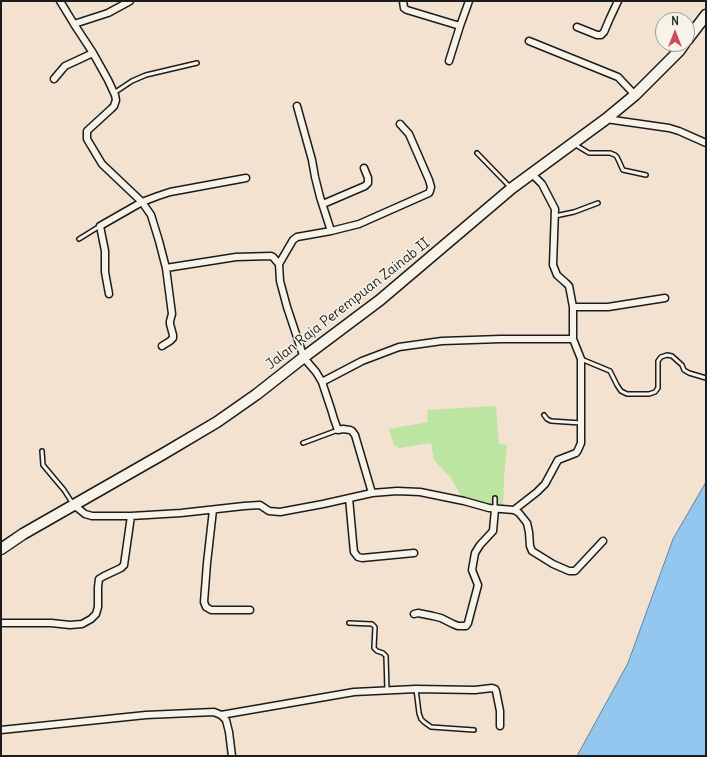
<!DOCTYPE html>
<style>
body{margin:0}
#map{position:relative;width:707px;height:757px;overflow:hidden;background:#f2e2cf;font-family:Delius,sans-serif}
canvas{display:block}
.frame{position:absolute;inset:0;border:2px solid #1c1c1c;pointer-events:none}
.north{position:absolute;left:655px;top:12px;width:40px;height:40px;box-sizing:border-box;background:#f7f3e8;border:1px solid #9f9d96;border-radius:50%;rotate:0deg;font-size:11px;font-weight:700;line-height:16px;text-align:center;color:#1c1c1c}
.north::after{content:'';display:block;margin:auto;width:14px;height:18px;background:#d1495b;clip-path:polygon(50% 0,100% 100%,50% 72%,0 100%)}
</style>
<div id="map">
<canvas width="707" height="757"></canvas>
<div class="frame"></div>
<div class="north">N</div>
</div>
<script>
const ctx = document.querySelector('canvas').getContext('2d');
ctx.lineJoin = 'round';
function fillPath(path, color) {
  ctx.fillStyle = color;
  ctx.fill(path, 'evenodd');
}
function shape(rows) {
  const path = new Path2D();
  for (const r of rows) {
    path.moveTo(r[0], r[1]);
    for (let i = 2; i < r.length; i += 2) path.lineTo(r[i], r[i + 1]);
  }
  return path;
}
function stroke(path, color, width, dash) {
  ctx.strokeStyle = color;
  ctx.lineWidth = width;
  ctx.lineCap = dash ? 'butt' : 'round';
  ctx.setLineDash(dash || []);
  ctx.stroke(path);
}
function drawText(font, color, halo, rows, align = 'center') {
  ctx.font = font + ' Delius,sans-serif';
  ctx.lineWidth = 3;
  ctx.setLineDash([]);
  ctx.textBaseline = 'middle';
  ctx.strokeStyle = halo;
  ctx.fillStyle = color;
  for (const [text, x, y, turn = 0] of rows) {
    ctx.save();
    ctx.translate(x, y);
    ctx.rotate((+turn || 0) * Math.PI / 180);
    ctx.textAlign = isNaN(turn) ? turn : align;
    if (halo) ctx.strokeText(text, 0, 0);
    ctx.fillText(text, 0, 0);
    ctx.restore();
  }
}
const green = shape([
 [496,406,499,444,507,445,504,477,503,507,495,507,463,499,451,478,434,460,431,443,399,448,394,445,389,429,428,422,427,410]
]);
const water = shape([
 [706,482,706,756,577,756,628,663,673,539,706,482]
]);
const service = shape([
 [114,93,132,81,146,75,197,63],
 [574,144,589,153,610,153,615,155,617,157,623,170,646,175],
 [477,153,510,187],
 [555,216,574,212,598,203],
 [79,239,100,226],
 [581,359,610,371,617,385,621,391,627,394,649,394,655,392,658,388,658,361,661,357,667,355,672,356,682,365,684,370,689,373,706,378],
 [544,415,547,419,551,421,581,423],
 [303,443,338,430],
 [42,451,43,465,64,490,73,504],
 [495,498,495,508],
 [349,623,372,624,375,627,374,648,377,651,383,653,386,656,387,691],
 [416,689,419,713,421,719,424,722,431,727,474,730]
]);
const minor = shape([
 [60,1,74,24,93,53,108,80,115,95,116,100,114,106,111,109,87,131,87,139,102,164,142,202,151,215,159,241,166,268,236,257,271,256,273,257,279,264],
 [403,1,404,8,407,10,460,26],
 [74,24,108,13,130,1],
 [577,27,597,35,601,35,604,32,610,18,618,1],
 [529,41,618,77,635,95],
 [449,61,460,26,469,1],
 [54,79,65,66,93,53],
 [297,106,312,160,315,177,320,197,331,231],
 [606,119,669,128,679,131,706,143],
 [323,204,365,186,368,183,368,178,364,168],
 [109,294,105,272,105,251,100,226,142,202,158,196,170,192,246,178],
 [573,307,608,307,665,298],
 [162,346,170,341,173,338,173,335,170,324,170,321,172,314,166,268],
 [322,382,362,361,399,347,442,341,501,339,573,339],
 [372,493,355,435,352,431,350,430,343,429,338,430,334,419,331,409,322,382,316,372,304,358,287,307,280,281,279,264,293,240,297,237,331,231,359,224,429,193,430,191,431,187,429,180,409,134,400,124],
 [349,498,353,542,354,552,358,557,362,558,414,553],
 [74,505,85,514,92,516,131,516,181,513,244,506,260,505,269,511,280,512,323,504,372,493,397,491,420,492,464,501,489,508,514,510,519,513,527,523,529,532,530,546,532,551,553,564,569,571,575,571,603,541],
 [213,510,207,563,204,602,206,607,211,610,250,610],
 [514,510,537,492,545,484,558,460,576,453,578,450,581,443,581,359,573,339,573,307,570,291,569,286,566,283,557,275,553,265,555,209,542,184,531,173],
 [414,614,418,613,433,616,441,618,453,624,458,626,466,626,468,623,478,585,472,570,475,553,480,545,493,531,495,509],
 [1,623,51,623,70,625,82,624,91,619,96,614,98,607,98,587,99,579,104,576,121,568,124,565,131,516],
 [221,715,226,720,229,732,232,756],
 [1,730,146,715,214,712,221,715,354,692,416,689,475,690,492,688,495,689,496,691,500,711,500,726]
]);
const primary = shape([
 [687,40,706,15],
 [1,549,23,534,163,454,217,422,257,394,304,357,380,300,512,188,606,119,635,95,679,51,684,44]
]);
const streetNames = [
 ["Jalan Raja Perempuan Zainab II",348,304,-38]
];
fillPath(green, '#bce5a1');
fillPath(water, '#93c7f0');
stroke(water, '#63839b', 1);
stroke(service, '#1c1c1c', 6);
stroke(minor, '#1c1c1c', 9);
stroke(primary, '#1c1c1c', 13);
stroke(service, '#f7f3e8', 3);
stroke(minor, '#f7f3e8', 6);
stroke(primary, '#f7f3e8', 10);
drawText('14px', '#1c1c1c', '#f7f3e8', streetNames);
</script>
